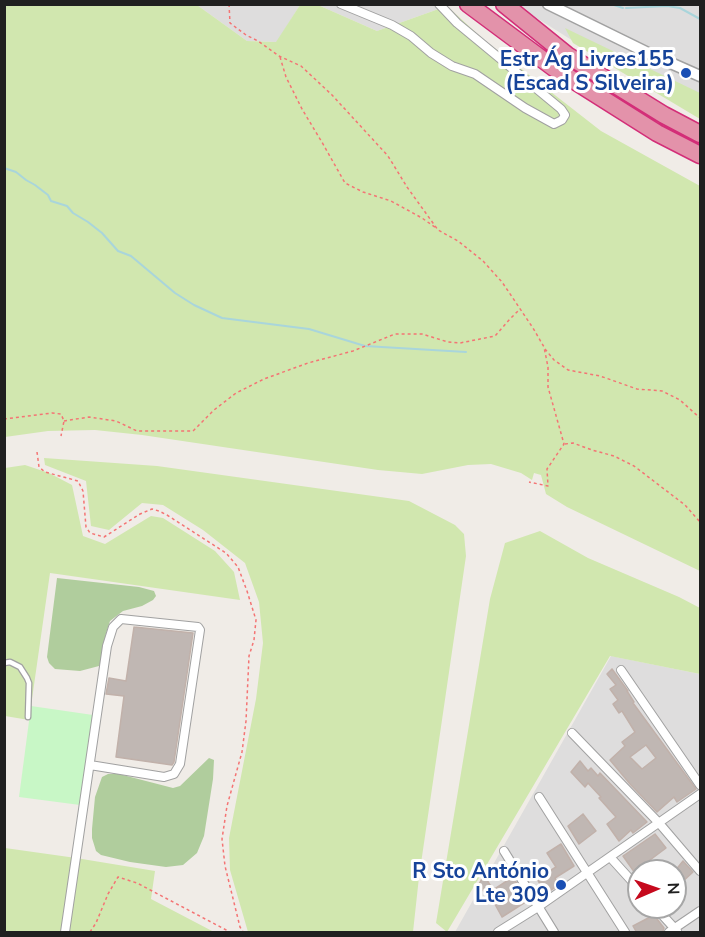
<!DOCTYPE html>
<meta charset="utf-8">
<style>
body{margin:0}
#map{position:relative;width:705px;height:937px;overflow:hidden;background:#f0ece7;font-family:"Nunito Sans",sans-serif}
canvas{display:block}
.frame{position:absolute;inset:0;border:6px solid #202020;pointer-events:none}
.north{position:absolute;left:627px;top:859px;width:60px;height:60px;box-sizing:border-box;background:#fff;border:2px solid #a6a6a6;border-radius:50%;rotate:88deg;font-size:16px;font-weight:700;line-height:24px;text-align:center;color:#202020}
.north::after{content:'';display:block;margin:auto;width:21px;height:27px;background:#c6091d;clip-path:polygon(50% 0,100% 100%,50% 72%,0 100%)}
</style>
<div id="map">
<canvas width="705" height="937"></canvas>
<div class="frame"></div>
<div class="north">N</div>
</div>
<script>
const ctx = document.querySelector('canvas').getContext('2d');
ctx.lineJoin = 'round';
function fillPath(path, color) {
  ctx.fillStyle = color;
  ctx.fill(path, 'evenodd');
}
function shape(rows) {
  const path = new Path2D();
  for (const r of rows) {
    path.moveTo(r[0], r[1]);
    for (let i = 2; i < r.length; i += 2) path.lineTo(r[i], r[i + 1]);
  }
  return path;
}
function stroke(path, color, width, dash) {
  ctx.strokeStyle = color;
  ctx.lineWidth = width;
  ctx.lineCap = dash ? 'butt' : 'round';
  ctx.setLineDash(dash || []);
  ctx.stroke(path);
}
function drawText(font, color, halo, rows, align = 'center') {
  ctx.font = font + ' "Nunito Sans",sans-serif';
  ctx.lineWidth = 6;
  ctx.setLineDash([]);
  ctx.textBaseline = 'middle';
  ctx.strokeStyle = halo;
  ctx.fillStyle = color;
  for (const [text, x, y, turn = 0] of rows) {
    ctx.save();
    ctx.translate(x, y);
    ctx.rotate((+turn || 0) * Math.PI / 180);
    ctx.textAlign = isNaN(turn) ? turn : align;
    if (halo) ctx.strokeText(text, 0, 0);
    ctx.fillText(text, 0, 0);
    ctx.restore();
  }
}
const residential = shape([
 [446,4,447,6,377,31,318,5],
 [197,5,300,5,277,42,247,41],
 [521,5,700,5,700,116,638,82,532,15],
 [611,656,700,674,700,932,455,932],
 [639,871,675,871,675,907,639,907]
]);
const grass = shape([
 [4,5,197,5,247,41,276,42,300,5,318,5,377,31,447,6,483,39,601,131,700,186,700,571,567,507,546,494,541,475,534,473,532,480,521,473,491,464,468,465,422,474,378,470,142,435,95,430,48,431,5,437],
 [565,28,700,93,700,119,573,43],
 [44,458,157,466,409,501,455,525,464,534,466,556,419,877,413,932,248,932,230,870,229,838,256,699,263,643,259,602,245,563,203,530,163,505,142,503,109,530,91,526,86,481,45,465],
 [25,465,49,473,72,485,83,536,105,544,151,516,163,518,215,551,234,572,240,600,50,573,29,720,5,716,5,468],
 [540,531,588,558,679,597,700,608,700,674,610,656,447,932,436,923,490,599,505,543],
 [5,848,76,858,155,871,151,899,214,932,5,932]
]);
const forest = shape([
 [57,578,139,587,154,591,156,596,153,600,142,606,123,611,110,621,105,637,102,660,99,666,80,671,55,669,49,663,47,657],
 [209,758,214,760,213,779,204,836,197,853,183,865,166,867,130,862,101,855,96,851,92,838,92,829,95,797,102,777,108,774,119,774,173,788,180,786]
]);
const park = shape([
 [31,706,93,715,80,805,19,797]
]);
const stream = shape([
 [611,4,623,8],
 [626,8,667,6,680,8,700,19],
 [4,168,16,172,26,180,35,185,48,195,51,201,67,206,73,213,88,222,102,233,118,251,131,256,175,293,194,305,222,318,309,329,365,346,466,352]
]);
const building = shape([
 [134,627,193,633,174,762,172,765,116,757,124,696,106,694,109,678,126,681,134,627],
 [612,669,628,691,627,691,634,702,633,703,696,789,677,802,674,797,657,812,630,784,610,760,625,746,622,742,635,732,622,711,619,713,613,704,618,700,610,689,616,685,607,674,612,669],
 [646,745,656,758,642,769,630,757,646,745],
 [580,761,588,771,591,768,598,776,600,773,647,822,633,833,631,830,619,841,607,824,616,817,599,798,601,797,588,783,585,787,571,772,580,761],
 [583,814,596,831,579,844,568,826,583,814],
 [655,834,666,848,646,863,648,865,635,873,623,856,655,834],
 [561,844,574,866,555,878,559,885,546,893,537,879,556,867,547,853,561,844],
 [683,861,693,872,680,884,675,878,675,871,683,861],
 [484,875,493,890,513,877,527,901,502,917,491,897,488,898,479,884,484,875],
 [654,915,664,928,663,931,661,933,637,933,633,926,654,915]
]);
const path = shape([
 [229,4,230,23,246,35,258,41,279,56,301,66,332,95,388,156,407,187,438,230,458,241,483,261,502,282,533,328,544,347,548,367,548,387,564,444,547,469,548,486,529,482],
 [280,57,286,77,302,109,323,144,345,183,363,192,391,201,422,218,436,228],
 [545,349,554,360,568,370,600,376,637,389,662,391,680,400,700,418],
 [4,419,52,413,61,414,64,421,61,436],
 [64,421,89,417,116,421,137,431,193,431,214,410,236,393,264,379,308,363,353,351,395,334,422,334,448,342,460,343,495,336,509,320,520,309],
 [565,444,573,443,592,450,614,456,634,466,685,505,700,522],
 [37,452,39,467,45,472,78,481,83,491,86,527,90,533,104,537,140,514,152,509,159,511,167,515,226,553,238,567,247,591,256,620,254,640,249,656,246,721,242,752,227,806,222,839,225,866,240,927,243,932],
 [90,932,96,923,108,894,118,877,137,883,230,932]
]);
const service = shape([
 [4,663,10,662,20,667,27,678,29,683,28,717]
]);
const minor = shape([
 [341,4,392,25,411,36,431,53,452,66,475,74,525,108,554,124,562,120,565,115,561,109,457,23,439,4],
 [621,670,700,785],
 [572,733,659,823,700,871],
 [539,797,625,932],
 [504,851,554,932],
 [610,857,639,889],
 [655,907,677,931],
 [65,932,107,646,113,627,121,619,198,627,200,630,180,764,174,774,164,777,90,765],
 [498,932,538,907,700,794],
 [669,932,700,911]
]);
const tertiary = shape([
 [548,4,648,53,700,76]
]);
const motorway = shape([
 [468,4,554,68,657,133,700,155],
 [504,4,567,55,664,115,700,134]
]);
const markers = [
 [686,73,6,"#1a4fb4"],
 [561,885,6,"#1a4fb4"]
];
const transitNames = [
 ["Estr Ág Livres155",674,61],
 ["(Escad S Silveira)",674,85],
 ["R Sto António",549,873],
 ["Lte 309",549,897]
];
fillPath(residential, '#dedddd');
fillPath(grass, '#d1e7af');
fillPath(forest, '#b0cd9d');
fillPath(park, '#c8f7c6');
stroke(stream, '#a9d5db', 2);
fillPath(building, '#c0b7b3');
stroke(building, '#c1b1aa', 1.5);
stroke(service, '#a1a1a1', 7);
stroke(minor, '#a1a1a1', 10);
stroke(tertiary, '#a1a1a1', 13);
stroke(motorway, '#d32e78', 19);
stroke(path, '#f47474', 1.5, [3, 3]);
stroke(service, '#fff', 4.5);
stroke(minor, '#fff', 8);
stroke(tertiary, '#fff', 10);
stroke(motorway, '#e392aa', 16);
for (const [x, y, r, color] of markers) {
  const dot = new Path2D();
  dot.arc(x, y, r, 0, 2 * Math.PI);
  ctx.fillStyle = color;
  ctx.fill(dot);
  stroke(dot, '#fff', 2);
}
drawText('bold 21px', '#164399', '#fff', transitNames, 'right');
</script>
